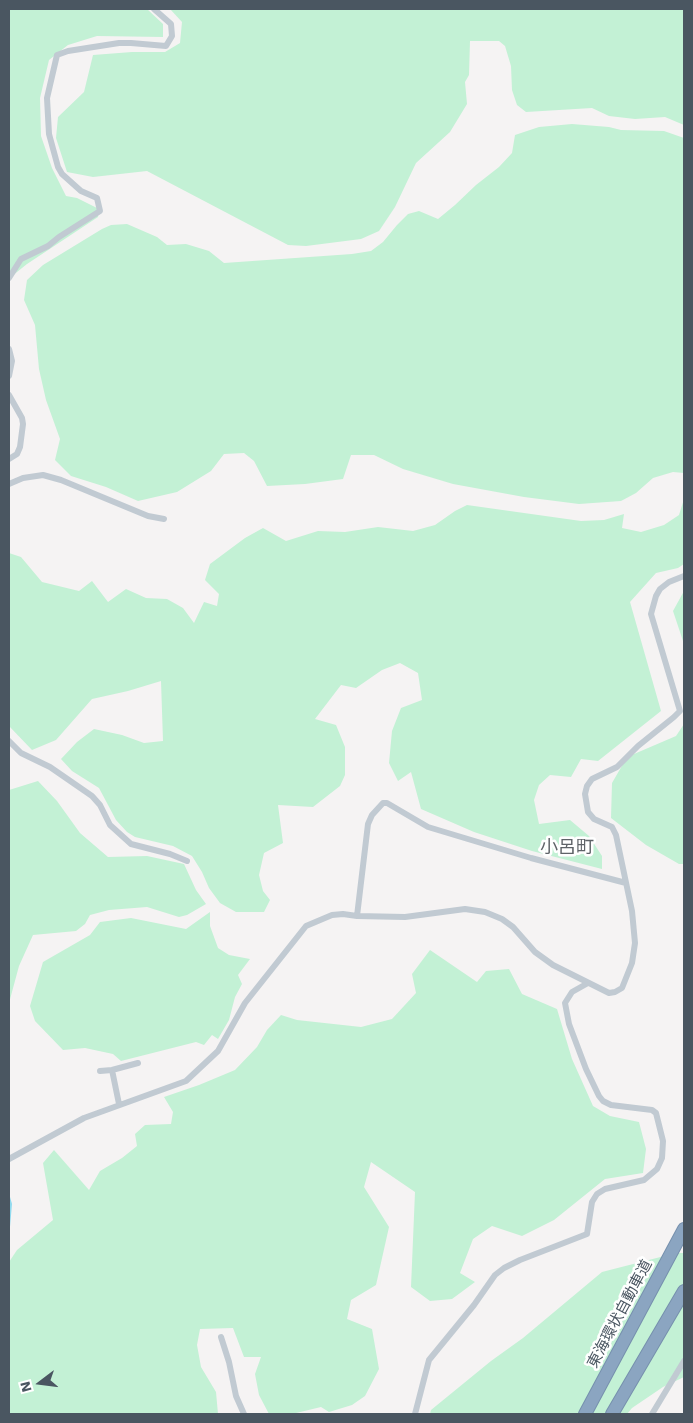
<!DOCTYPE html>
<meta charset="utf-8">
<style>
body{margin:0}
#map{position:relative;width:693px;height:1423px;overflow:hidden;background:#f5f3f3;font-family:"Work Sans",sans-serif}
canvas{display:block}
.frame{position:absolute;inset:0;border:10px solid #4a5661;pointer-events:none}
.north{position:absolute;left:15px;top:1358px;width:50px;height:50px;-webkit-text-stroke:4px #fff;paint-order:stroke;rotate:255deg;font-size:14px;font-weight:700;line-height:20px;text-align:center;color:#4a5661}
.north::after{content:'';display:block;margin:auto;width:18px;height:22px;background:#4a5661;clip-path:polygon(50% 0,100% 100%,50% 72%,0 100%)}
</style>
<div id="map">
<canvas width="693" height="1423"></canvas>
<div class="frame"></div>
<div class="north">N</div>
</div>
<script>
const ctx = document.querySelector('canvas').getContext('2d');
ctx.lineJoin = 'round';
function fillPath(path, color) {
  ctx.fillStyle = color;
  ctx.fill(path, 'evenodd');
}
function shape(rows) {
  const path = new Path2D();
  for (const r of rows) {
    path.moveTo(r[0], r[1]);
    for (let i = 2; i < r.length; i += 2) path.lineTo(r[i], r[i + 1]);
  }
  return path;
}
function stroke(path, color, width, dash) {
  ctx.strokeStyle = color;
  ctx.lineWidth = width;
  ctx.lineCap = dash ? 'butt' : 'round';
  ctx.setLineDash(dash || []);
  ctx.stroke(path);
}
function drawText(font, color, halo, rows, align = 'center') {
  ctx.font = font + ' "Work Sans","Noto Sans JP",sans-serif';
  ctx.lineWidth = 5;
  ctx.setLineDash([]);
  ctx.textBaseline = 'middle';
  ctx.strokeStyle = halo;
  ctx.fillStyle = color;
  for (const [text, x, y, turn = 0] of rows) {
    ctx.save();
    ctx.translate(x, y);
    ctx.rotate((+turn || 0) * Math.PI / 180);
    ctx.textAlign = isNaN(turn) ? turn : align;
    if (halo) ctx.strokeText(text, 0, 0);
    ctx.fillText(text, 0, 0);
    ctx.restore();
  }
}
const green = shape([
 [9,9,147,9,163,24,163,37,97,36,68,45,49,60,40,98,41,136,52,168,66,196,77,198,99,209,98,217,27,264,12,276,9,281],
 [170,9,684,9,684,125,665,117,635,119,609,116,592,108,526,112,517,105,512,90,511,66,505,46,499,41,470,41,469,75,465,82,467,104,450,132,416,163,395,207,379,231,361,239,306,246,288,245,147,171,93,177,67,172,56,138,58,117,84,92,93,55,132,52,165,52,180,43,182,22],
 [572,124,609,127,621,130,664,131,684,138,684,473,673,472,653,478,636,493,621,501,579,504,524,497,453,484,403,469,374,455,351,455,343,479,305,484,267,486,254,461,244,453,224,454,211,471,177,492,138,501,106,487,71,476,55,460,60,439,46,400,39,369,35,325,24,300,27,280,43,265,102,229,111,225,127,224,157,237,167,245,186,244,209,251,224,263,352,254,371,251,383,242,397,225,408,214,419,211,438,219,455,205,476,185,499,167,512,153,515,135,539,127],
 [684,499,684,564,678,568,656,573,630,602,661,711,598,761,581,759,571,777,550,775,539,785,534,800,539,824,570,820,589,836,602,856,602,869,532,851,474,832,421,809,411,772,398,781,389,763,392,731,401,708,422,700,418,673,400,663,382,670,356,688,341,685,315,719,336,725,345,747,345,775,340,786,313,807,278,805,283,843,264,853,259,875,263,891,270,900,264,912,236,912,220,903,209,888,202,872,192,856,173,846,135,837,127,832,116,820,99,788,72,771,61,759,77,742,94,729,122,735,144,743,163,741,161,681,128,691,92,699,56,740,32,750,9,726,9,553,21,557,42,582,79,591,92,581,108,602,126,589,146,598,167,599,183,608,194,623,204,602,217,606,219,594,205,580,210,564,245,538,263,528,286,541,318,531,345,532,378,527,413,531,435,525,455,511,467,505,581,521,604,520,624,514,622,528,641,532,664,525,679,515],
 [684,591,684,644,673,611],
 [684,724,684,864,679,864,646,845,611,818,612,783,627,757,676,736],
 [38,781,57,801,80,833,108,857,147,856,184,864,196,890,206,904,187,915,179,917,147,907,109,910,90,915,85,924,76,931,33,935,19,966,9,1003,9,790],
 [210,912,210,926,218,948,229,955,250,959,238,975,242,984,235,997,229,1020,218,1039,212,1035,204,1045,196,1042,121,1061,113,1054,85,1048,63,1050,35,1021,30,1006,43,962,90,935,100,922,131,918,186,929],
 [430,950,477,982,486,971,509,969,522,994,557,1009,572,1059,593,1106,610,1116,639,1122,646,1149,643,1173,605,1179,554,1220,522,1236,492,1226,473,1239,460,1273,475,1282,452,1299,430,1301,411,1287,415,1192,371,1162,364,1187,389,1227,376,1285,351,1300,347,1319,372,1329,379,1369,365,1396,352,1405,329,1412,321,1407,292,1414,269,1414,259,1395,255,1374,261,1357,244,1357,233,1328,200,1329,197,1345,201,1367,216,1392,218,1414,9,1414,9,1262,17,1250,53,1220,43,1163,54,1150,89,1190,100,1171,122,1158,137,1146,135,1134,145,1125,171,1124,173,1112,164,1097,199,1085,235,1070,257,1047,267,1030,281,1015,297,1020,361,1027,392,1019,416,993,412,974],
 [676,1253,684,1253,684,1377,663,1387,632,1408,627,1414,430,1414,431,1410,491,1361,523,1338,602,1272]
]);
const stream = shape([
 [9,1197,11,1204,9,1227]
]);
const minor = shape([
 [9,278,21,259,48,246,59,237,100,211,97,198,81,191,62,174,58,167,49,134,47,98,57,55,68,51,119,43,131,43,166,46,172,36,171,24,154,9],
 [9,349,12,361,9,376],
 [9,395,22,418,23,424,20,447,17,454,9,459],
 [9,484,23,478,43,475,61,480,148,516,164,519],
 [9,741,21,753,50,767,92,796,100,805,110,825,131,844,170,854,187,861],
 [357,916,368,824,372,815,383,803,387,803,428,827,531,858,626,883],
 [112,1070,119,1104],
 [100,1071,112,1070,138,1063],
 [9,1159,84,1118,186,1081,218,1051,245,1003,306,926,332,915,343,914,357,916,405,917,465,909,485,912,502,919,513,927,535,952,553,965,609,993,615,992,622,988,632,963,635,943,632,911,616,835,612,827,594,819,588,812,585,794,587,786,592,779,617,767,638,746,674,717,680,711,651,614,656,596,660,589,669,582,684,576],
 [221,1337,229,1362,236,1396,244,1414],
 [415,1414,429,1360,474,1305,495,1275,504,1268,520,1260,587,1234,592,1202,597,1194,605,1189,644,1180,657,1169,662,1158,663,1141,656,1113,652,1110,611,1105,603,1101,599,1096,586,1069,569,1024,565,1003,572,992,588,983],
 [652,1414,684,1361]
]);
const motorway = shape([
 [585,1414,684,1229],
 [612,1414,684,1291]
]);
const streetNames = [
 ["東海環状自動車道",620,1314,-62]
];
const quarterNames = [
 ["小呂町",567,848]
];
fillPath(green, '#c3f1d5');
stroke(stream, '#90daee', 2);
stroke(motorway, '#7690ad', 14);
stroke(minor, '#c1cad2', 6);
stroke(motorway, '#8ba5c1', 12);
drawText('15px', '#4a5661', '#fff', streetNames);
drawText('18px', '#5f6368', '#fff', quarterNames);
</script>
